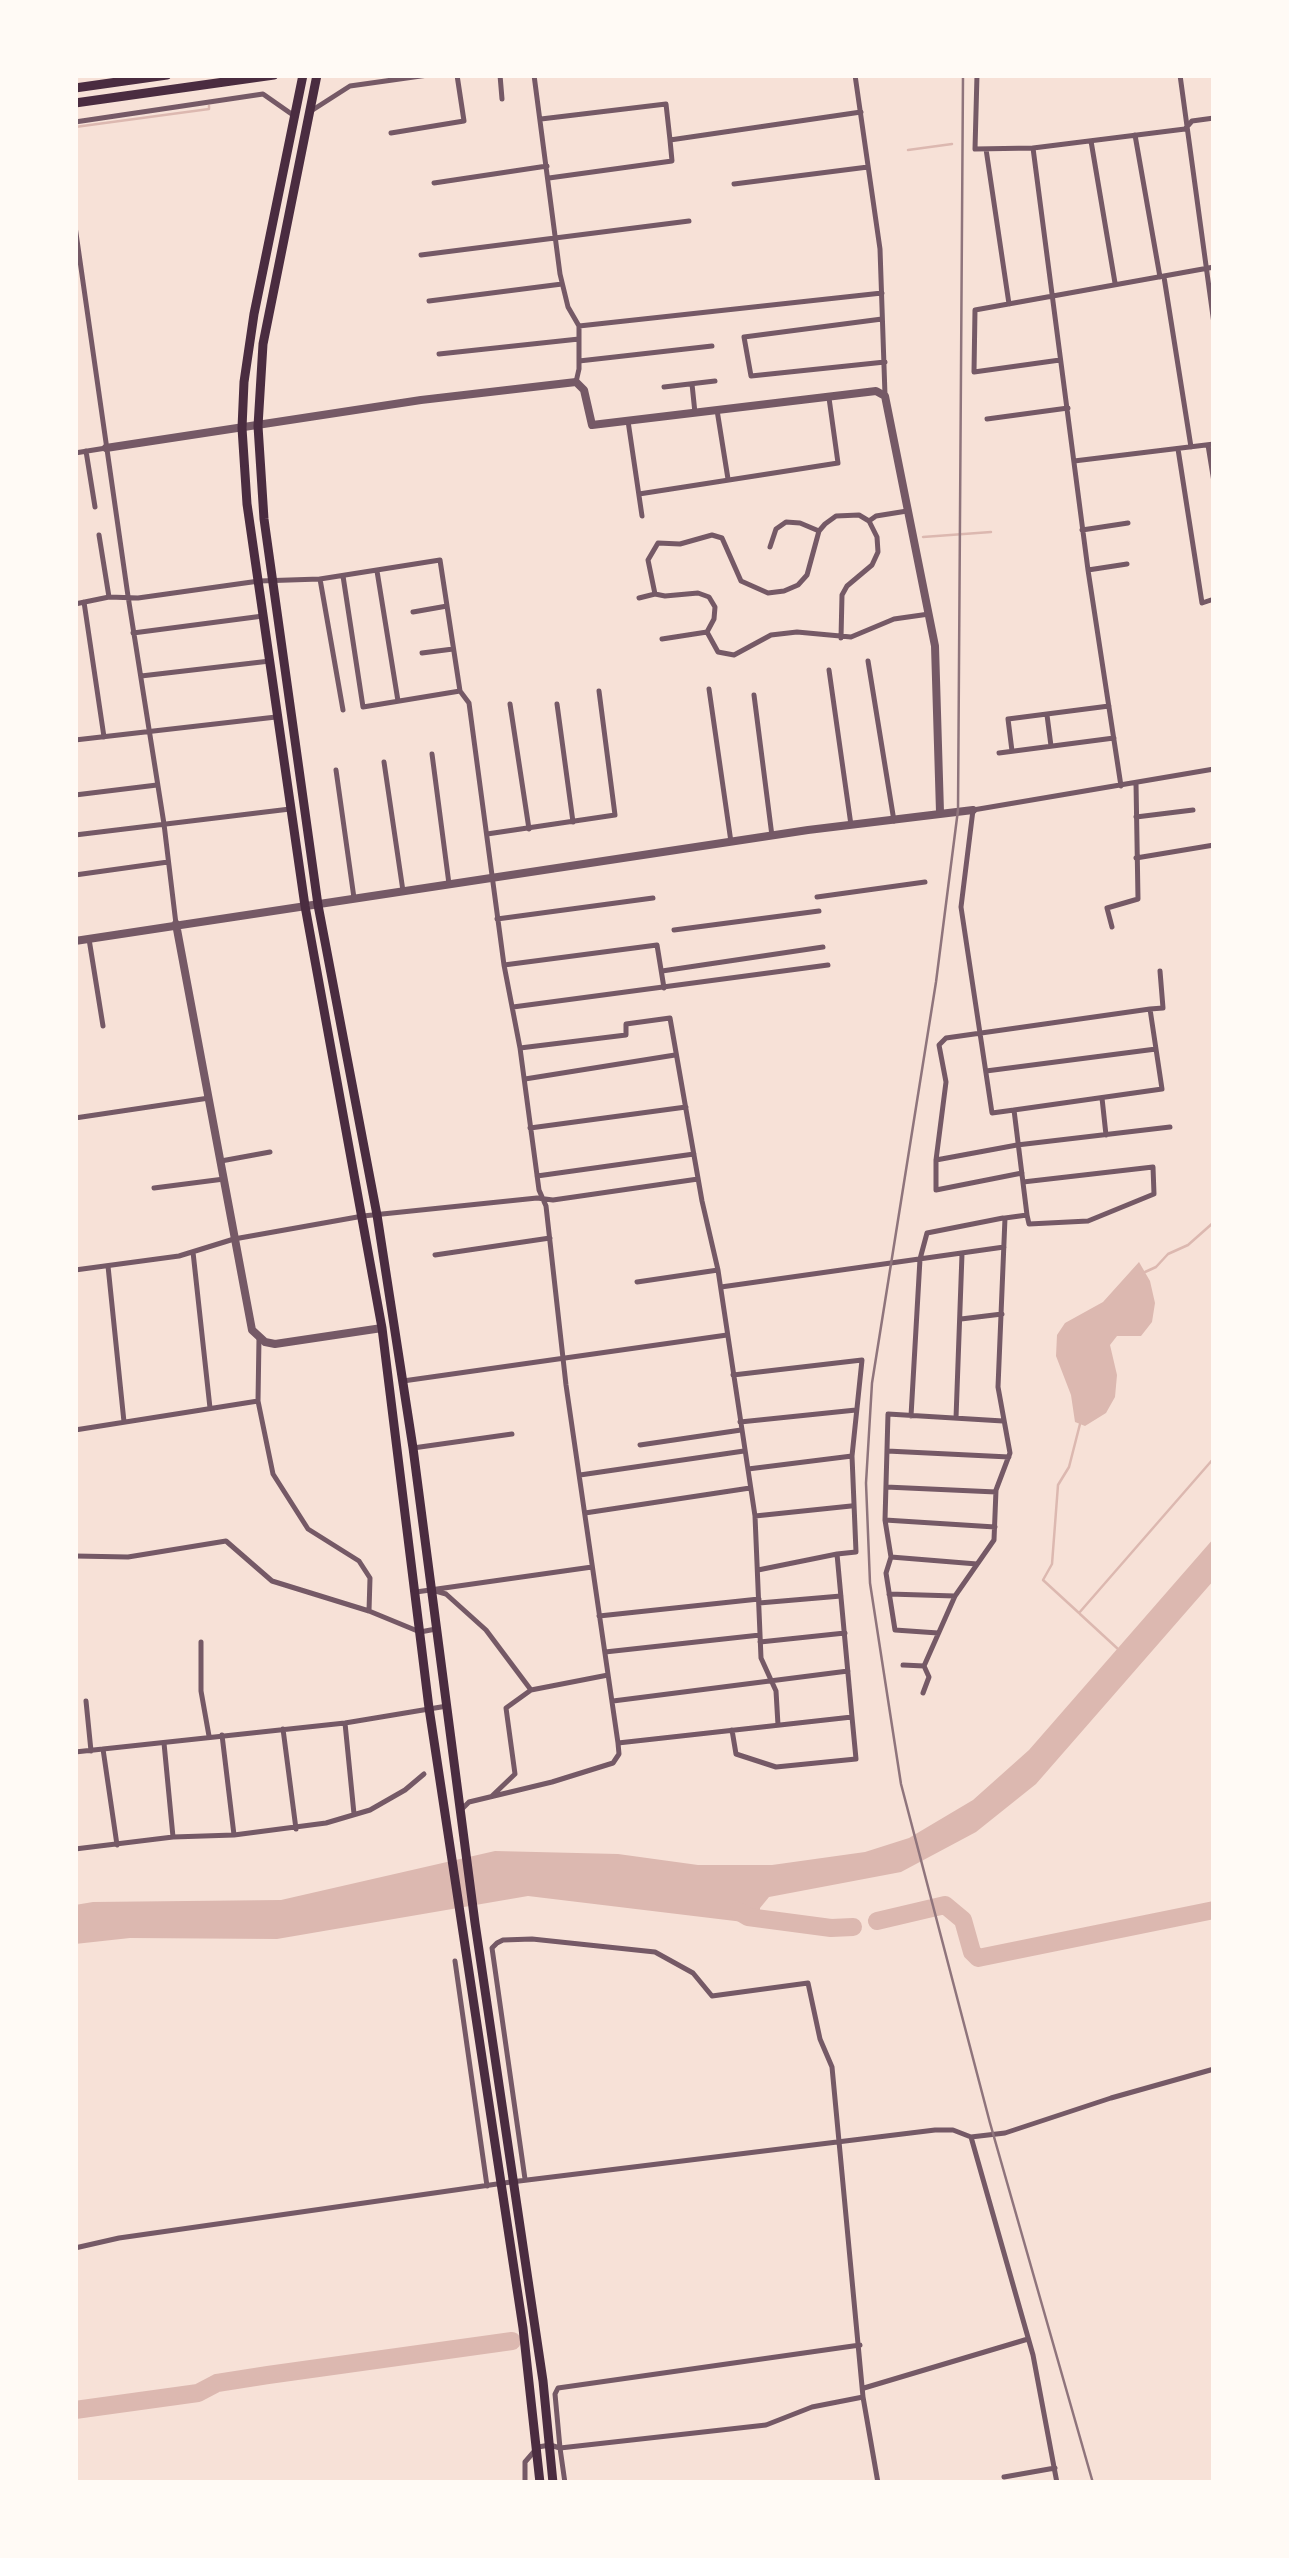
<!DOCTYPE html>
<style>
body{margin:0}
#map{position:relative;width:1289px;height:2558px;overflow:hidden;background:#f7e1d7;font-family:Inter,sans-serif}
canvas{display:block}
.frame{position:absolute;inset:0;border:78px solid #fffaf5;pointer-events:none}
</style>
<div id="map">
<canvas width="1289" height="2558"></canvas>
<div class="frame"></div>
</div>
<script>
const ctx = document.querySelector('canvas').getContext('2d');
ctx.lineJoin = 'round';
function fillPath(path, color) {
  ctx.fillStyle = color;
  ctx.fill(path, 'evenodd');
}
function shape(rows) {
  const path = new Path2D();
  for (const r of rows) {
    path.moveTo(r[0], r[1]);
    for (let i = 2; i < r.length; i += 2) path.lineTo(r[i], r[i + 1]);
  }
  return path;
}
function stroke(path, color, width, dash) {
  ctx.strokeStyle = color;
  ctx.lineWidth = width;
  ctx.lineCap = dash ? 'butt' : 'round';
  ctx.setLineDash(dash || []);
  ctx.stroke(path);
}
const water = shape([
 [1139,1262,1150,1281,1155,1303,1152,1322,1141,1336,1117,1336,1110,1345,1117,1375,1115,1397,1106,1413,1085,1426,1075,1422,1071,1395,1056,1356,1057,1335,1065,1323,1103,1302],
 [1214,1538,1214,1580,1036,1784,976,1832,901,1872,769,1897,760,1908,760,1924,528,1896,277,1939,130,1938,75,1944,75,1905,93,1902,281,1900,495,1851,618,1854,698,1865,772,1865,865,1852,909,1838,973,1800,1029,1750]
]);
const stream = shape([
 [75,127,209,109,209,106],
 [908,150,952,144],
 [923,537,991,532],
 [1145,1272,1156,1267,1168,1254,1188,1245,1214,1222],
 [1080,1424,1069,1467,1058,1485,1052,1564,1043,1580,1079,1613,1214,1458],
 [1080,1614,1118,1649]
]);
const river = shape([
 [738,1911,748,1917,831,1928,853,1927],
 [877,1921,945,1905,963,1920,972,1952,978,1958,1214,1910],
 [75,2410,198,2393,217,2383,268,2375,512,2341]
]);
const minor = shape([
 [500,75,502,99],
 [534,75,560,274,568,307,579,326],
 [855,75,880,249,885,395],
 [977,75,975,149,1033,148,1185,129,1192,121,1214,118],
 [1180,75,1214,324],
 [75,76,80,75],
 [311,111,350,86,428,75],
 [541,119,666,104,670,140,861,112],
 [75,122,263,94,293,115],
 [391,133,464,121,457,75],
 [1135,135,1160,277],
 [1091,141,1115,283],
 [1033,148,1088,570,1121,786],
 [986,149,1009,304],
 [549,178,672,161,670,140],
 [434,183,547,166],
 [734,184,868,167],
 [75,226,128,596,164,824,176,924],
 [421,255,689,221],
 [1164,277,1191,447],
 [429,301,562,284],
 [882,319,744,337,751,376,885,362],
 [439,354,579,339],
 [1060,360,974,372,975,310,1214,267],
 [579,361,712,346],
 [576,382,579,369,579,326,882,293],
 [692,384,695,413],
 [664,387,715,381],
 [717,410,728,479],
 [987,419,1068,408],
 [628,421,642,516],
 [1208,445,1214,482],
 [1178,449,1202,603,1214,599],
 [86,451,95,507],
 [75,453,106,448],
 [1074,461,1214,444],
 [639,494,838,463,829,398],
 [869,521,876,516,907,511],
 [1082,530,1128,523],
 [99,535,109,597],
 [770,547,776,529,786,522,800,523,819,531],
 [1088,570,1127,564],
 [377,571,398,701],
 [343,576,363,707,460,691,469,703,504,965,520,1048,539,1190,546,1206,566,1385,618,1743,619,1754,613,1763,552,1782,469,1802,460,1811],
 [320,579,343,710],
 [655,594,648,560,658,543,680,544,712,535,722,538,741,581,768,593,784,591,798,585,807,575,819,531,825,524,836,516,859,515,869,521,877,537,878,552,872,565,847,586,842,595,841,638],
 [639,598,655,594,665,596,698,593,709,597,715,607,714,619,707,632,662,639],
 [84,602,104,737],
 [75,604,109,597,138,598,259,581,320,579,440,560,460,691],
 [413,612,447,606],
 [707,632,718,652,734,655,771,635,797,632,851,637,894,619,929,614],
 [133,633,263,616],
 [422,653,453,649],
 [868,661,894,821],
 [829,670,851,825],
 [141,676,270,661],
 [709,689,731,842],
 [754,695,772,836],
 [510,704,529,829],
 [557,704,573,822],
 [1047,715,1051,746],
 [75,740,276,717],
 [1012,751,1008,719,1109,706],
 [999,753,1114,738],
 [432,754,449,884],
 [384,762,403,891],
 [336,770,354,898],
 [75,795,157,785],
 [1136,817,1193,810],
 [487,834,615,815,599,691],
 [75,835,290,809],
 [1136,858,1214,845],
 [75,875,168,862],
 [817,897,925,882],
 [497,919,653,898],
 [1112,927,1107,908,1138,899,1136,783],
 [674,930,819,911],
 [89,939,103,1026],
 [504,965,657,945,664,988],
 [662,971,823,947],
 [513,1007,828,965],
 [1150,1009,1163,1008,1160,971],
 [520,1048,626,1035,626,1024,670,1018,702,1201,718,1270,755,1516,761,1658,776,1691,778,1725],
 [986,1071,1156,1049],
 [525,1079,675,1055],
 [1102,1098,1106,1135],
 [1014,1110,1162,1089,1150,1009,946,1038,939,1045,946,1082,936,1160,936,1190,1022,1173],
 [75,1118,209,1098],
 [530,1128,686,1107],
 [936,1160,1017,1145,1170,1127],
 [221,1161,270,1152],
 [537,1176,694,1154],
 [1023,1182,1153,1167,1154,1194,1088,1221,1029,1224,1027,1215],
 [154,1188,224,1179],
 [193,1252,210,1408],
 [435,1255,550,1238],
 [108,1266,124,1422],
 [75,1270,179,1256,234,1239,363,1216,537,1198,553,1200,698,1179],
 [637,1282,718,1270],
 [721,1287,1004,1247],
 [961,1319,1002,1314],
 [259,1338,258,1401,273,1474,308,1529,359,1561,370,1578,369,1611],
 [733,1375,862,1360,852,1456,748,1469],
 [403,1381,727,1335],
 [911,1416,920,1259,927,1233,1003,1218],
 [956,1418,962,1254],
 [740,1422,856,1410],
 [75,1430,258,1401],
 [640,1445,741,1430],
 [413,1448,512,1434],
 [887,1451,1009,1457],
 [580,1475,744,1451],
 [886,1487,996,1492],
 [585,1513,750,1488],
 [755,1516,851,1506],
 [885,1520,995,1527],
 [837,1554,856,1552,852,1456],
 [75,1556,128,1557,226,1541,272,1581,369,1611,420,1632,436,1629],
 [891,1557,977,1564],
 [432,1590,446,1594,486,1630,531,1690,608,1675],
 [416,1592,592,1567],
 [889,1594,955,1596],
 [759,1603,841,1596],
 [599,1616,759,1599],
 [938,1633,895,1630,886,1573,891,1557,885,1520,888,1414,1003,1421],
 [201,1642,201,1691,209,1736],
 [760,1642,845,1633],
 [605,1652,760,1635],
 [903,1665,924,1666,929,1677,923,1693],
 [924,1666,955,1596,994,1540,996,1490,1010,1453,998,1387,1005,1218,1027,1215,1014,1110,992,1113,961,907,973,810,1214,769],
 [86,1701,91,1751],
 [613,1701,848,1671],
 [345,1723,354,1814],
 [283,1729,296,1829],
 [732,1730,736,1754,776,1767,856,1759,852,1717],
 [222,1735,234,1835],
 [164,1743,173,1837],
 [618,1743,852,1717,837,1554,758,1570],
 [103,1749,117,1845],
 [75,1752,345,1723,447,1706],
 [492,1796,515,1774,506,1708,531,1690],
 [75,1849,173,1837,234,1835,326,1823,370,1810,405,1790,424,1774],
 [455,1961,487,2186],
 [971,2137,1033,2355,1057,2483],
 [525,2179,492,1948,497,1943,503,1940,532,1939,655,1952,693,1973,712,1996,808,1983,820,2039,832,2067,863,2397,878,2483],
 [75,2248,119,2238,511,2182,935,2130,953,2130,971,2137,1005,2133,1111,2098,1214,2069],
 [860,2345,558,2388,555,2394,560,2448,766,2425,812,2407,863,2397],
 [864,2388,1028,2339],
 [1004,2477,1055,2468],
 [525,2483,525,2462,538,2447,550,2445,560,2448,565,2483]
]);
const tertiary = shape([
 [106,448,421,400,576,382,584,390,592,425,876,391,885,396,935,646,940,812],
 [176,924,252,1330,265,1342,275,1344,382,1328],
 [75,941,808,830,973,810]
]);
const primary = shape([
 [303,75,254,314,244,382,242,428,247,504,305,906,382,1328,429,1708,523,2328,540,2483],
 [317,75,263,344,258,426,264,519,318,905,377,1215,413,1448,475,1923,543,2381,553,2483]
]);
const trunk = shape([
 [75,88,167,75],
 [75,103,274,75]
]);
const rail = shape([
 [963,75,958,810,936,982,872,1383,866,1483,870,1583,901,1784,990,2123,1093,2483]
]);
fillPath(water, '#dcb8b0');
stroke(stream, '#dcb8b0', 2.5);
stroke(river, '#dcb8b0', 18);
stroke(minor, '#755966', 5);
stroke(tertiary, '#755966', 8);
stroke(primary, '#4a2c40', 9);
stroke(trunk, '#4a2c40', 9);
stroke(rail, '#8f747c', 2.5);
</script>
